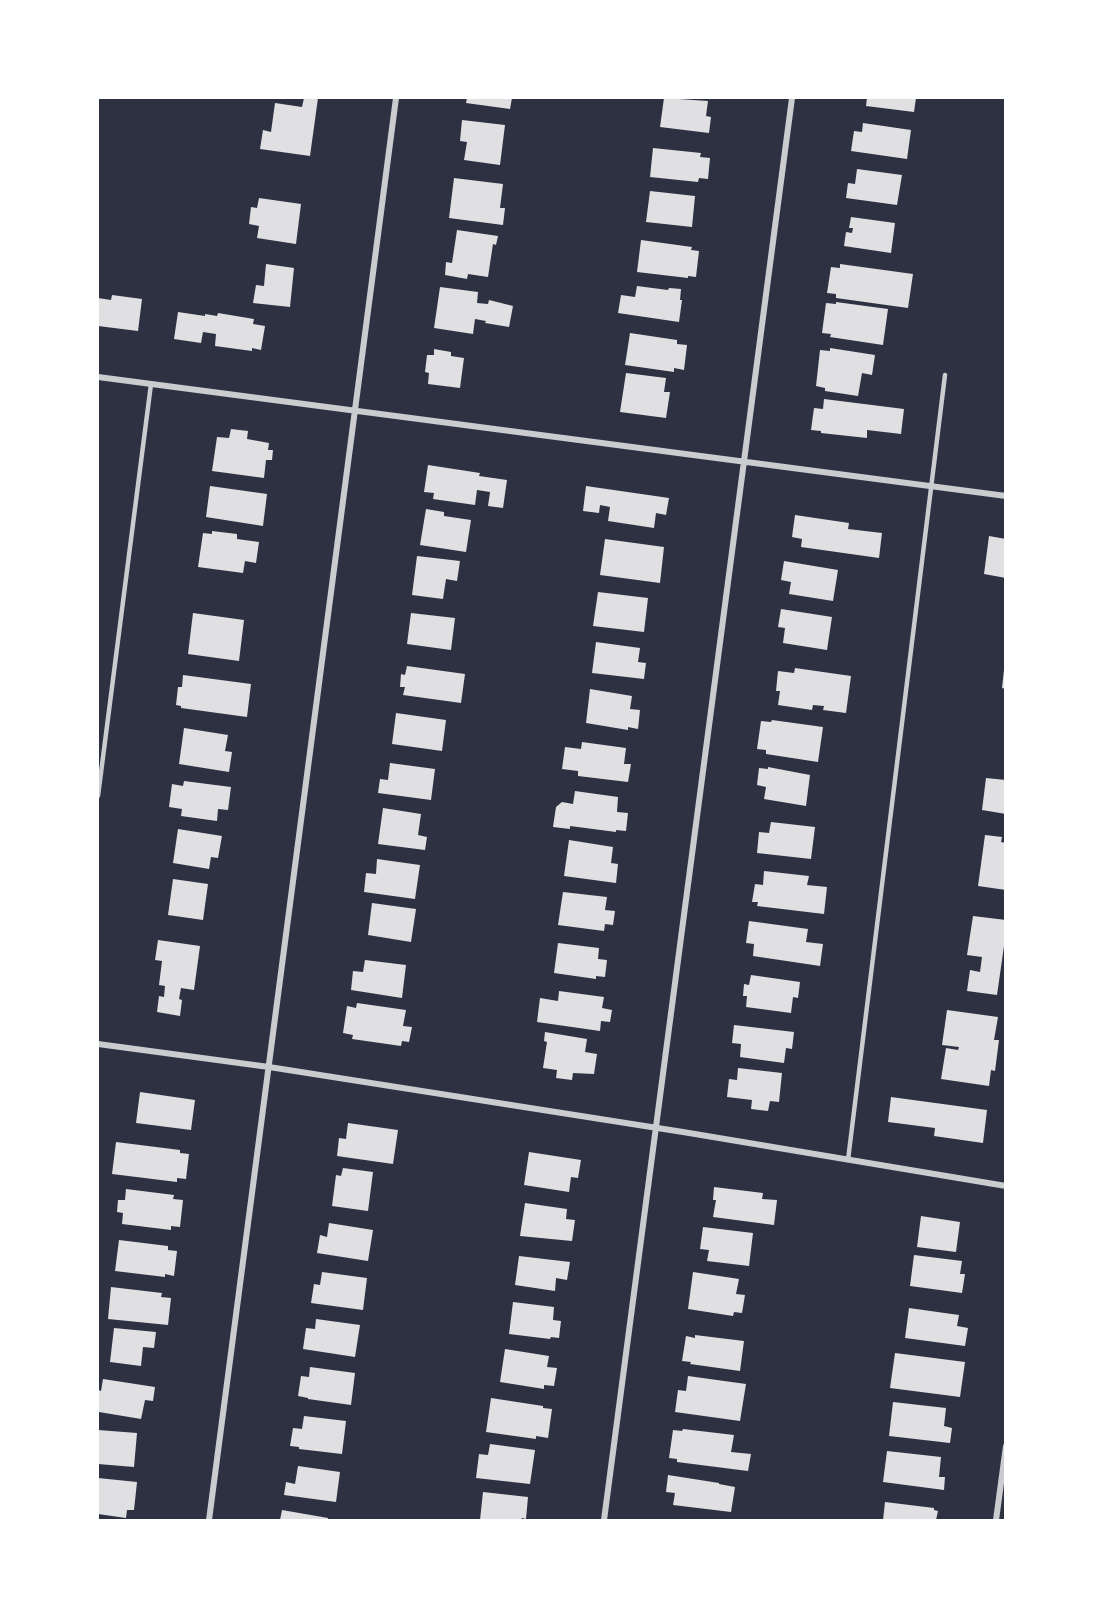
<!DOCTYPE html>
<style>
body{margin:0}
#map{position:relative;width:1103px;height:1618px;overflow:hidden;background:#2d3142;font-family:Cabin,sans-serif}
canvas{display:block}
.frame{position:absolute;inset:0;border:99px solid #fff;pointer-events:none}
</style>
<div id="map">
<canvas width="1103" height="1618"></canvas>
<div class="frame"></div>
</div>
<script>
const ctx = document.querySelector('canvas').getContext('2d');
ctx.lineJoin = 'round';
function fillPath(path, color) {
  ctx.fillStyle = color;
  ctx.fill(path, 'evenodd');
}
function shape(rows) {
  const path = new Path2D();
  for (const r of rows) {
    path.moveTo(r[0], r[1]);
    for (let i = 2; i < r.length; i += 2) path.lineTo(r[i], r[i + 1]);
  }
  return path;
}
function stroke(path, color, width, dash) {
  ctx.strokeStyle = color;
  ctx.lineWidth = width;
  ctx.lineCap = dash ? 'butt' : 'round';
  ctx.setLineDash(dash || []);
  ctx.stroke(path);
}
const building = shape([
 [304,98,318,98,310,156,260,149,263,130,271,132,275,103,302,107],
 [467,98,512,98,510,109,466,103],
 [664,98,708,101,706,116,711,117,709,133,660,127],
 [867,98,916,98,914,112,866,106],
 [462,120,505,125,500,165,464,160,467,142,460,141],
 [863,123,911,130,907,159,851,151,854,131,862,132],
 [653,148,701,153,700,157,710,158,708,179,699,178,698,182,650,177],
 [857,169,902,175,897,205,846,198,848,183,855,184],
 [454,178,503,184,500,208,505,208,503,225,449,218],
 [650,191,695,196,692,227,646,222],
 [259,198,301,204,296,244,257,238,259,226,249,224,251,207,257,208],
 [851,217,895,223,891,253,844,246,846,232,852,233,853,228,849,228],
 [457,230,498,236,496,245,493,244,488,277,468,274,467,279,445,275,446,262,452,263],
 [641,240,692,247,691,250,699,251,696,277,688,276,688,278,637,272],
 [266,264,294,268,290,307,253,303,256,285,264,286],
 [840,264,913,274,908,308,836,298,836,294,827,293,831,267,840,268],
 [637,286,668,290,669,288,681,289,680,300,682,300,679,322,618,313,621,295,635,297],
 [440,287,478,292,477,303,488,304,489,300,513,306,509,327,485,323,486,321,475,319,473,334,434,328],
 [112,295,142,299,138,331,98,326,98,298,111,300],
 [836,302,888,309,883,345,830,337,831,334,822,333,826,303,836,304],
 [178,312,205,316,205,314,217,316,218,313,254,319,253,324,265,326,261,350,252,348,252,351,215,346,216,334,203,332,201,343,174,339],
 [630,333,677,340,677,344,687,345,684,370,674,368,674,372,625,365],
 [830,348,875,355,872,375,862,373,858,396,825,391,825,388,816,386,820,350,830,351],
 [434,349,451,352,451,356,464,358,460,388,428,384,429,373,425,372,427,355,434,355],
 [626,373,666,378,664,392,670,392,666,418,620,412],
 [824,399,904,409,901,434,867,430,867,438,821,433,821,431,811,430,814,408,823,409],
 [231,429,248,431,247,439,269,443,268,450,273,450,272,460,266,460,264,478,212,471,217,437,229,438],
 [428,465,480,473,479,476,507,480,503,508,488,506,490,492,477,490,475,505,433,499,434,493,424,492],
 [210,486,267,494,263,526,206,517],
 [586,486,669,498,666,515,656,513,654,528,608,521,610,507,600,505,599,513,583,511],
 [426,509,444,512,444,516,471,520,466,552,420,545],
 [795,515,849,523,848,529,882,533,879,558,801,547,802,539,792,537],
 [212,531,237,534,237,539,259,542,256,563,245,561,243,573,198,567,203,533,212,534],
 [989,536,1006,539,1006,578,984,574],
 [605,539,664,547,660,583,600,575],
 [417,556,460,561,457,581,446,579,443,599,412,595],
 [784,561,838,570,833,601,789,594,791,582,781,580],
 [598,592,648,598,644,632,593,626],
 [781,609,832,617,827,650,783,643,785,628,778,627],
 [193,613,244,620,239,661,188,654],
 [411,613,455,618,451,650,407,644],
 [596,642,640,648,638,662,646,663,644,679,592,673],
 [407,666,465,674,461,703,403,695,405,687,400,687,401,674,405,675],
 [795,668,851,676,846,713,823,710,824,706,813,705,812,710,778,705,780,691,776,691,778,671,794,673],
 [1004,670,1006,670,1006,689,1002,688],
 [183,675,251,684,247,717,181,708,181,706,176,705,178,687,182,687],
 [590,689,632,696,630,709,640,710,638,729,628,727,628,730,586,723],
 [396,713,446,720,442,751,392,744],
 [772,720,823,727,818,762,766,754,766,750,757,749,761,721,771,722],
 [184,728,228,735,225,751,232,752,229,772,179,764],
 [582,742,626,748,624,764,631,764,628,782,578,776,578,771,562,769,565,747,581,749],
 [390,763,435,769,431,800,378,793,380,779,388,780],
 [768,767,810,775,806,806,764,799,766,787,757,785,759,768,768,769],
 [986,778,1006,780,1006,814,982,810],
 [184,781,231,787,228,810,218,809,217,821,181,816,182,809,169,807,172,784,183,786],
 [575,791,618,797,617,812,628,813,626,831,616,830,616,832,570,826,570,829,553,827,556,807,562,802,573,804],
 [383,808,421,814,418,835,427,837,425,850,378,844],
 [771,822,815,827,811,859,757,853,759,832,769,833],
 [178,829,222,836,218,858,211,857,209,869,173,863],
 [985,835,1002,837,1001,842,1006,843,1006,890,978,886],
 [569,840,613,847,611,863,618,864,616,883,564,876],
 [377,859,420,865,415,899,364,892,366,873,376,874],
 [764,871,809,876,807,885,827,887,824,914,757,906,758,902,752,902,755,884,763,885],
 [173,879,208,884,203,920,168,915],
 [563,892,607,897,605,910,615,911,613,925,605,924,604,931,558,925],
 [372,903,416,909,411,942,368,935],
 [973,916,1006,920,1006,946,1004,946,997,995,967,991,970,970,980,972,982,957,967,955],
 [749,921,808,929,806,942,823,944,820,966,753,956,754,944,746,943],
 [158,940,200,946,194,990,181,988,179,999,182,1000,180,1016,157,1012,159,996,164,997,165,986,159,985,162,961,155,960],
 [558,943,599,948,598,959,607,960,605,977,596,976,596,979,554,973],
 [365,960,406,965,402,998,351,990,353,971,363,972],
 [751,975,800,982,798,998,793,997,791,1013,746,1007,747,996,743,996,744,984,749,985],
 [559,991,604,997,602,1008,612,1010,610,1022,601,1021,600,1031,537,1022,540,998,558,1001],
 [357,1003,406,1010,403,1026,412,1027,409,1042,402,1041,401,1046,352,1039,353,1035,343,1033,347,1006,356,1008],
 [947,1010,998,1017,994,1040,999,1040,995,1071,991,1070,989,1086,941,1079,946,1048,958,1050,959,1047,942,1045],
 [734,1025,794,1032,792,1049,786,1048,784,1063,740,1057,741,1044,732,1043],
 [545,1032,587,1039,585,1052,597,1054,594,1074,573,1073,572,1080,556,1078,557,1070,543,1068,547,1042,544,1041],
 [738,1068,782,1073,779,1102,770,1101,768,1111,751,1109,752,1100,727,1097,729,1079,737,1080],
 [140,1092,195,1100,191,1130,136,1123],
 [891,1097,987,1110,983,1143,934,1136,935,1128,888,1122],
 [348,1123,398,1130,393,1164,337,1156,339,1138,346,1139],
 [116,1142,180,1150,180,1153,189,1154,186,1179,177,1178,177,1182,112,1174],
 [529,1152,581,1160,578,1178,571,1177,569,1192,524,1185],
 [343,1168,373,1172,368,1211,332,1206,336,1175,341,1176],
 [714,1187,763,1193,762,1199,777,1200,774,1225,713,1217,716,1200,713,1200],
 [126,1189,174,1195,173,1199,183,1200,180,1227,171,1226,171,1230,122,1224,123,1213,117,1212,118,1200,125,1200],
 [525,1203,567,1209,566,1219,575,1220,572,1241,520,1236],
 [921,1216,960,1222,956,1252,917,1247],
 [329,1223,373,1230,368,1261,317,1253,320,1235,327,1237],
 [703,1227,753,1233,749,1266,707,1261,709,1250,700,1249],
 [119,1240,168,1246,168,1250,177,1251,174,1276,165,1274,165,1277,115,1271],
 [914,1255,962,1261,960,1274,965,1274,962,1293,910,1286],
 [519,1256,570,1262,567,1280,556,1278,555,1291,515,1285],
 [322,1272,367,1278,363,1310,311,1303,314,1284,320,1285],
 [693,1272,739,1279,736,1294,745,1295,742,1313,734,1312,733,1316,688,1309],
 [111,1287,162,1293,161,1297,171,1298,168,1325,108,1319],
 [513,1302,554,1307,553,1320,561,1321,559,1338,551,1337,550,1339,509,1334],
 [909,1308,959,1315,957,1326,968,1328,965,1346,905,1338],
 [316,1319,360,1325,355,1357,303,1349,306,1328,315,1329],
 [114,1328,156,1332,154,1348,143,1347,141,1366,110,1362],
 [695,1335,744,1341,740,1371,690,1364,691,1362,682,1361,686,1336,695,1338],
 [505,1349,549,1356,547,1367,557,1368,554,1386,544,1385,544,1389,500,1382],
 [895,1353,965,1362,960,1397,890,1388],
 [310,1367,355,1373,351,1405,308,1399,308,1398,298,1396,301,1376,309,1377],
 [688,1376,746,1384,740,1421,675,1412,678,1390,686,1391],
 [103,1379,155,1387,153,1401,145,1400,141,1419,99,1412,98,1390,101,1391],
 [491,1398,543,1406,543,1408,552,1409,548,1438,536,1436,536,1439,486,1432],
 [893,1402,946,1408,944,1426,952,1428,950,1443,889,1436],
 [304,1416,346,1421,342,1454,299,1449,299,1447,290,1446,293,1428,302,1429],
 [683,1429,734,1435,731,1452,751,1454,748,1471,677,1462,677,1459,669,1458,673,1430,682,1431],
 [98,1430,137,1433,134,1467,98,1464],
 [490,1444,535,1450,530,1484,476,1478,479,1454,488,1455],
 [887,1451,941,1457,939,1477,945,1477,944,1490,883,1482],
 [298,1466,340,1472,336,1502,284,1495,286,1482,295,1484],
 [668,1475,719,1483,719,1484,735,1487,731,1512,673,1505,675,1493,666,1492],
 [98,1478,137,1482,134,1510,127,1510,126,1518,98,1514],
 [483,1492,528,1497,526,1519,522,1518,521,1520,480,1520],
 [885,1502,934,1508,934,1510,938,1511,936,1520,883,1520],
 [282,1510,328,1518,328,1520,280,1520]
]);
const service = shape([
 [98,796,151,384],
 [848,1160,945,375]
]);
const minor = shape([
 [98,377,1006,496],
 [98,1044,269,1067,683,1132,1006,1186],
 [209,1520,396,98],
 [604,1520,792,98],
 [996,1520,1006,1446]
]);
fillPath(building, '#e0e0e3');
stroke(service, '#caccd0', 4.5);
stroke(minor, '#caccd0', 6);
</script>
